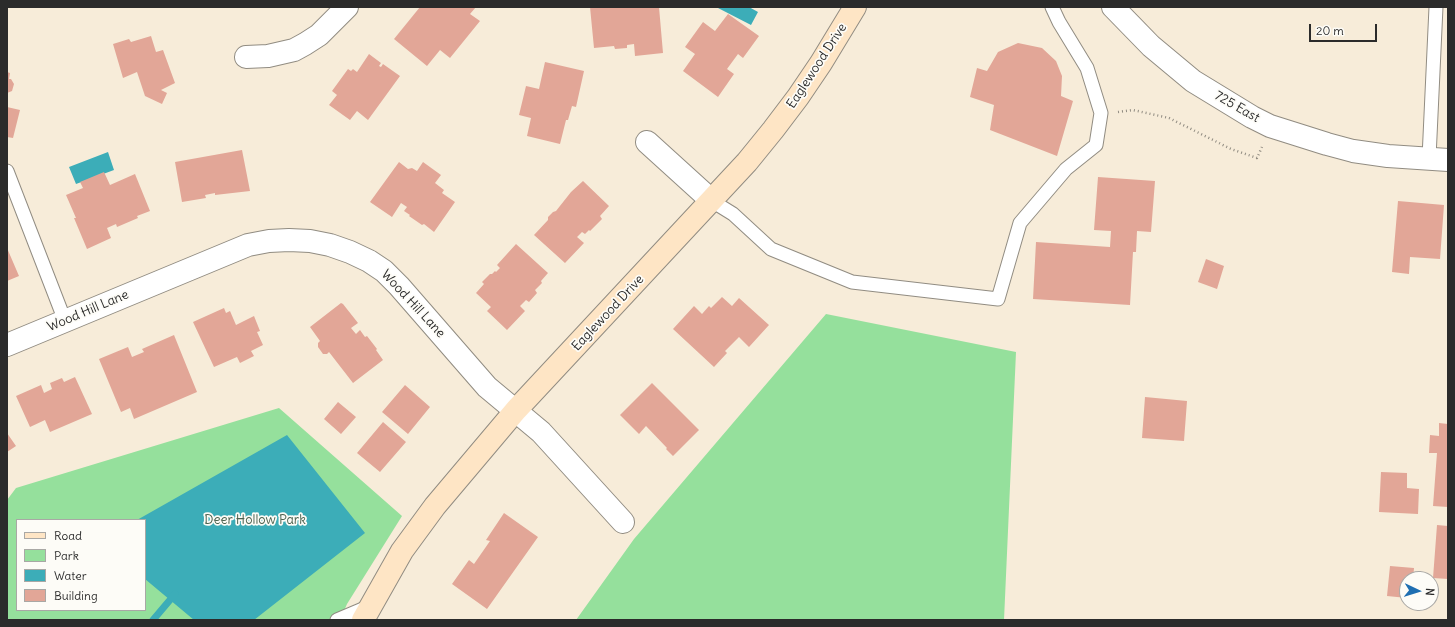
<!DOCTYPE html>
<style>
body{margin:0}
#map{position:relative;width:1455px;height:627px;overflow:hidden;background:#f7ecd9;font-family:Delius,sans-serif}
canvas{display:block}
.frame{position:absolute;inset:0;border:8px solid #2b2b2b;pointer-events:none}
.legend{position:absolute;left:16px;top:519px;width:130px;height:92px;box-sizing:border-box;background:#fdfcf7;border:1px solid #a9a8a5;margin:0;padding:5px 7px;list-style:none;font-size:12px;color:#2b2b2b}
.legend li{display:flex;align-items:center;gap:8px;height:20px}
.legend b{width:20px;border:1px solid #a9a8a5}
.north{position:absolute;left:1399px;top:571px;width:40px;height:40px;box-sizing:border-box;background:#fdfcf7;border:1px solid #a9a8a5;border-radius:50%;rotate:94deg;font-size:11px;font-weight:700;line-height:16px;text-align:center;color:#2b2b2b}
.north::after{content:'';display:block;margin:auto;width:14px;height:18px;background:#1f6fb2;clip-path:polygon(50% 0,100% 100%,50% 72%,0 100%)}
.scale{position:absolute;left:1309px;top:24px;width:68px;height:18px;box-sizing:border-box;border:2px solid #2b2b2b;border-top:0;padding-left:5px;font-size:12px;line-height:14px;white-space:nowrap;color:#2b2b2b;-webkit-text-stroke:3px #fdfcf7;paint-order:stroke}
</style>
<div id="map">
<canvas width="1455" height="627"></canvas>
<div class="frame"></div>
<ul class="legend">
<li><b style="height:5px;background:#fee5c5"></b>Road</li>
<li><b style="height:11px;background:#95e09c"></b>Park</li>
<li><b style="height:11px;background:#3cadb8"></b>Water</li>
<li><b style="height:11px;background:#e2a697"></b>Building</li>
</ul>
<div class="north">N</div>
<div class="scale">20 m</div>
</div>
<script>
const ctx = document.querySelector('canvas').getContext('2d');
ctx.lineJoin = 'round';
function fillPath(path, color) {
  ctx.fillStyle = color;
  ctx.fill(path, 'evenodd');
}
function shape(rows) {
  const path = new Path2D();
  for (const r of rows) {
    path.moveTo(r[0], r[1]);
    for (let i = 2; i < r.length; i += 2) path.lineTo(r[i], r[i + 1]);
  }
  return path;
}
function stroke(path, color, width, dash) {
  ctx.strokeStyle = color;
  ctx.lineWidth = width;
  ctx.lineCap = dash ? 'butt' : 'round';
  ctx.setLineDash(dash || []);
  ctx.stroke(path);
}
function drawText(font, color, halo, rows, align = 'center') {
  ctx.font = font + ' Delius,sans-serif';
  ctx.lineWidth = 3.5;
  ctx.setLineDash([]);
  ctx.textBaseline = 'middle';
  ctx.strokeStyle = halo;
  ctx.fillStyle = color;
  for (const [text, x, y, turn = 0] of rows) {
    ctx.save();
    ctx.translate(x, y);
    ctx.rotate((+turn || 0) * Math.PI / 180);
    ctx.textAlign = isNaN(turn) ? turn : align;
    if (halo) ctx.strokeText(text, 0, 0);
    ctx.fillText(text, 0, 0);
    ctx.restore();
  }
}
const green = shape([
 [826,314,1016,352,1004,620,576,620,634,539],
 [279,408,402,516,347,604,340,620,7,620,7,500,16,488],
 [17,520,145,520,145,610,17,610]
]);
const water = shape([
 [719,7,749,7,758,12,751,25,718,8],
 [108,152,114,170,76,184,69,167],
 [287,435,365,533,254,620,194,620,145,579,145,520,137,520]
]);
const stream = shape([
 [153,620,175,594]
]);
const building = shape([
 [420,7,476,7,470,14,480,21,450,58,440,50,427,66,394,39],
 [590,7,659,7,663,53,635,56,634,44,627,45,627,48,615,49,614,46,594,48],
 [728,14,759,36,743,58,738,54,727,69,734,74,718,97,683,71,695,54,685,47,703,22,715,31],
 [151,36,156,52,163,50,175,83,161,90,167,93,162,104,145,96,137,72,123,78,113,44,129,39,131,42],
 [1018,43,1042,48,1056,61,1062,76,1061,96,1073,101,1057,156,990,130,994,105,970,97,977,68,987,71,998,52],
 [369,54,381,63,379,66,381,67,383,64,400,76,368,120,357,111,350,120,329,105,337,95,332,91,348,69,351,71,353,69,357,72],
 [545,62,584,71,576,107,572,106,568,120,566,120,560,144,527,136,531,118,519,115,526,86,539,89],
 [7,72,10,73,9,79,11,79,14,84,12,91,7,93],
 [7,107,20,110,13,138,7,137],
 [242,150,250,191,215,195,215,193,205,195,206,198,182,202,175,162],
 [399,162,408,169,412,168,417,171,423,162,441,175,435,183,444,190,442,193,455,202,434,232,424,224,422,225,409,216,410,215,404,211,407,207,401,203,392,217,370,202],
 [104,172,110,185,135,174,150,211,137,216,138,218,117,227,116,224,107,228,111,238,87,249,74,218,76,218,66,195,83,188,80,182],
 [1098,177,1155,181,1151,232,1137,231,1136,252,1133,252,1130,305,1033,299,1036,242,1110,247,1111,231,1094,230],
 [583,181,609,206,600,216,602,219,590,231,589,230,585,234,582,232,577,237,584,243,565,263,534,235,548,220,548,217,553,212,556,211,571,192],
 [1398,201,1444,205,1440,259,1410,257,1409,274,1392,272],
 [516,244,548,273,541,281,542,283,535,290,537,293,529,302,526,300,520,306,525,311,507,330,487,311,491,307,476,293,484,284,482,282,490,274,492,274,495,271,496,272,500,268,497,265],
 [7,248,19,276,7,281],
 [1206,259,1224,266,1217,289,1198,282],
 [722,297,732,306,739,298,769,325,749,347,739,337,725,351,727,353,714,367,673,329,694,306,702,314,709,306,711,308],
 [341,303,343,304,358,323,351,328,356,334,360,330,365,337,367,336,377,349,376,350,383,360,353,383,329,352,327,354,323,354,318,347,318,343,320,341,310,327],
 [224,308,226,313,230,311,236,325,254,316,260,331,257,332,263,345,251,351,254,356,240,363,237,357,214,367,193,322],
 [174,335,197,392,134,419,130,408,121,412,99,359,128,347,132,357,144,352,142,349],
 [75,377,92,414,50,432,45,420,30,427,16,396,41,385,44,393,52,389,50,383,62,378,64,382],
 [652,383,699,430,673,456,666,449,667,448,646,426,639,434,620,415],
 [405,385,430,407,408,434,382,412],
 [1145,397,1187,401,1184,441,1142,438],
 [338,402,356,417,341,434,324,419],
 [383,422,406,442,380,472,357,453],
 [1439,423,1448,424,1448,507,1433,506,1437,453,1429,453,1430,435,1439,436],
 [7,433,16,446,7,452],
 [1381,472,1407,473,1407,488,1419,489,1418,514,1379,512],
 [504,513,538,537,487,609,452,584,469,560,474,564,490,541,486,540],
 [1437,525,1448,526,1448,579,1433,578],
 [1390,566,1414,568,1413,579,1407,579,1407,598,1387,596]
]);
const path = shape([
 [1118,112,1133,110,1169,118,1231,149,1257,158,1262,147]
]);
const lane = shape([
 [1429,158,1436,7],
 [7,171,65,321],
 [712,201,733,214,771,249,852,282,998,299,1020,223,1066,169,1096,145,1101,113,1087,68,1059,22,1052,7],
 [337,620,370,606]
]);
const street = shape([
 [1113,7,1151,46,1193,81,1252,117,1270,126,1327,144,1353,151,1388,156,1448,160],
 [246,57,268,56,294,50,305,44,319,35,347,7],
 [647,142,712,201],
 [7,345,248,245,269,241,289,240,310,241,330,245,350,252,369,261,384,271,399,286,487,387,541,432,623,522]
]);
const secondary = shape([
 [363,620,402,551,435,506,516,410,747,162,773,130,798,97,821,63,855,7]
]);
const streetNames = [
 ["Eaglewood Drive",817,66,-57],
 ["725 East",1237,107,30],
 ["Wood Hill Lane",413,304,47],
 ["Wood Hill Lane",88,311,-23],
 ["Eaglewood Drive",608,313,-47]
];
const parkNames = [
 ["Deer Hollow Park",255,520]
];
fillPath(green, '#95e09c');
fillPath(water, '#3cadb8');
stroke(stream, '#3cadb8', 7);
fillPath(building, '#e2a697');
stroke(lane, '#918c82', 15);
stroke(street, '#918c82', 24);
stroke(secondary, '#918c82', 24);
stroke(path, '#918c82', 2.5, [1, 3]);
stroke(lane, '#fff', 13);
stroke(street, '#fff', 22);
stroke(secondary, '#fee5c5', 22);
drawText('13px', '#2b2b2b', '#fdfcf7', streetNames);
drawText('13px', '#4b614d', '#fdfcf7', parkNames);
</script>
